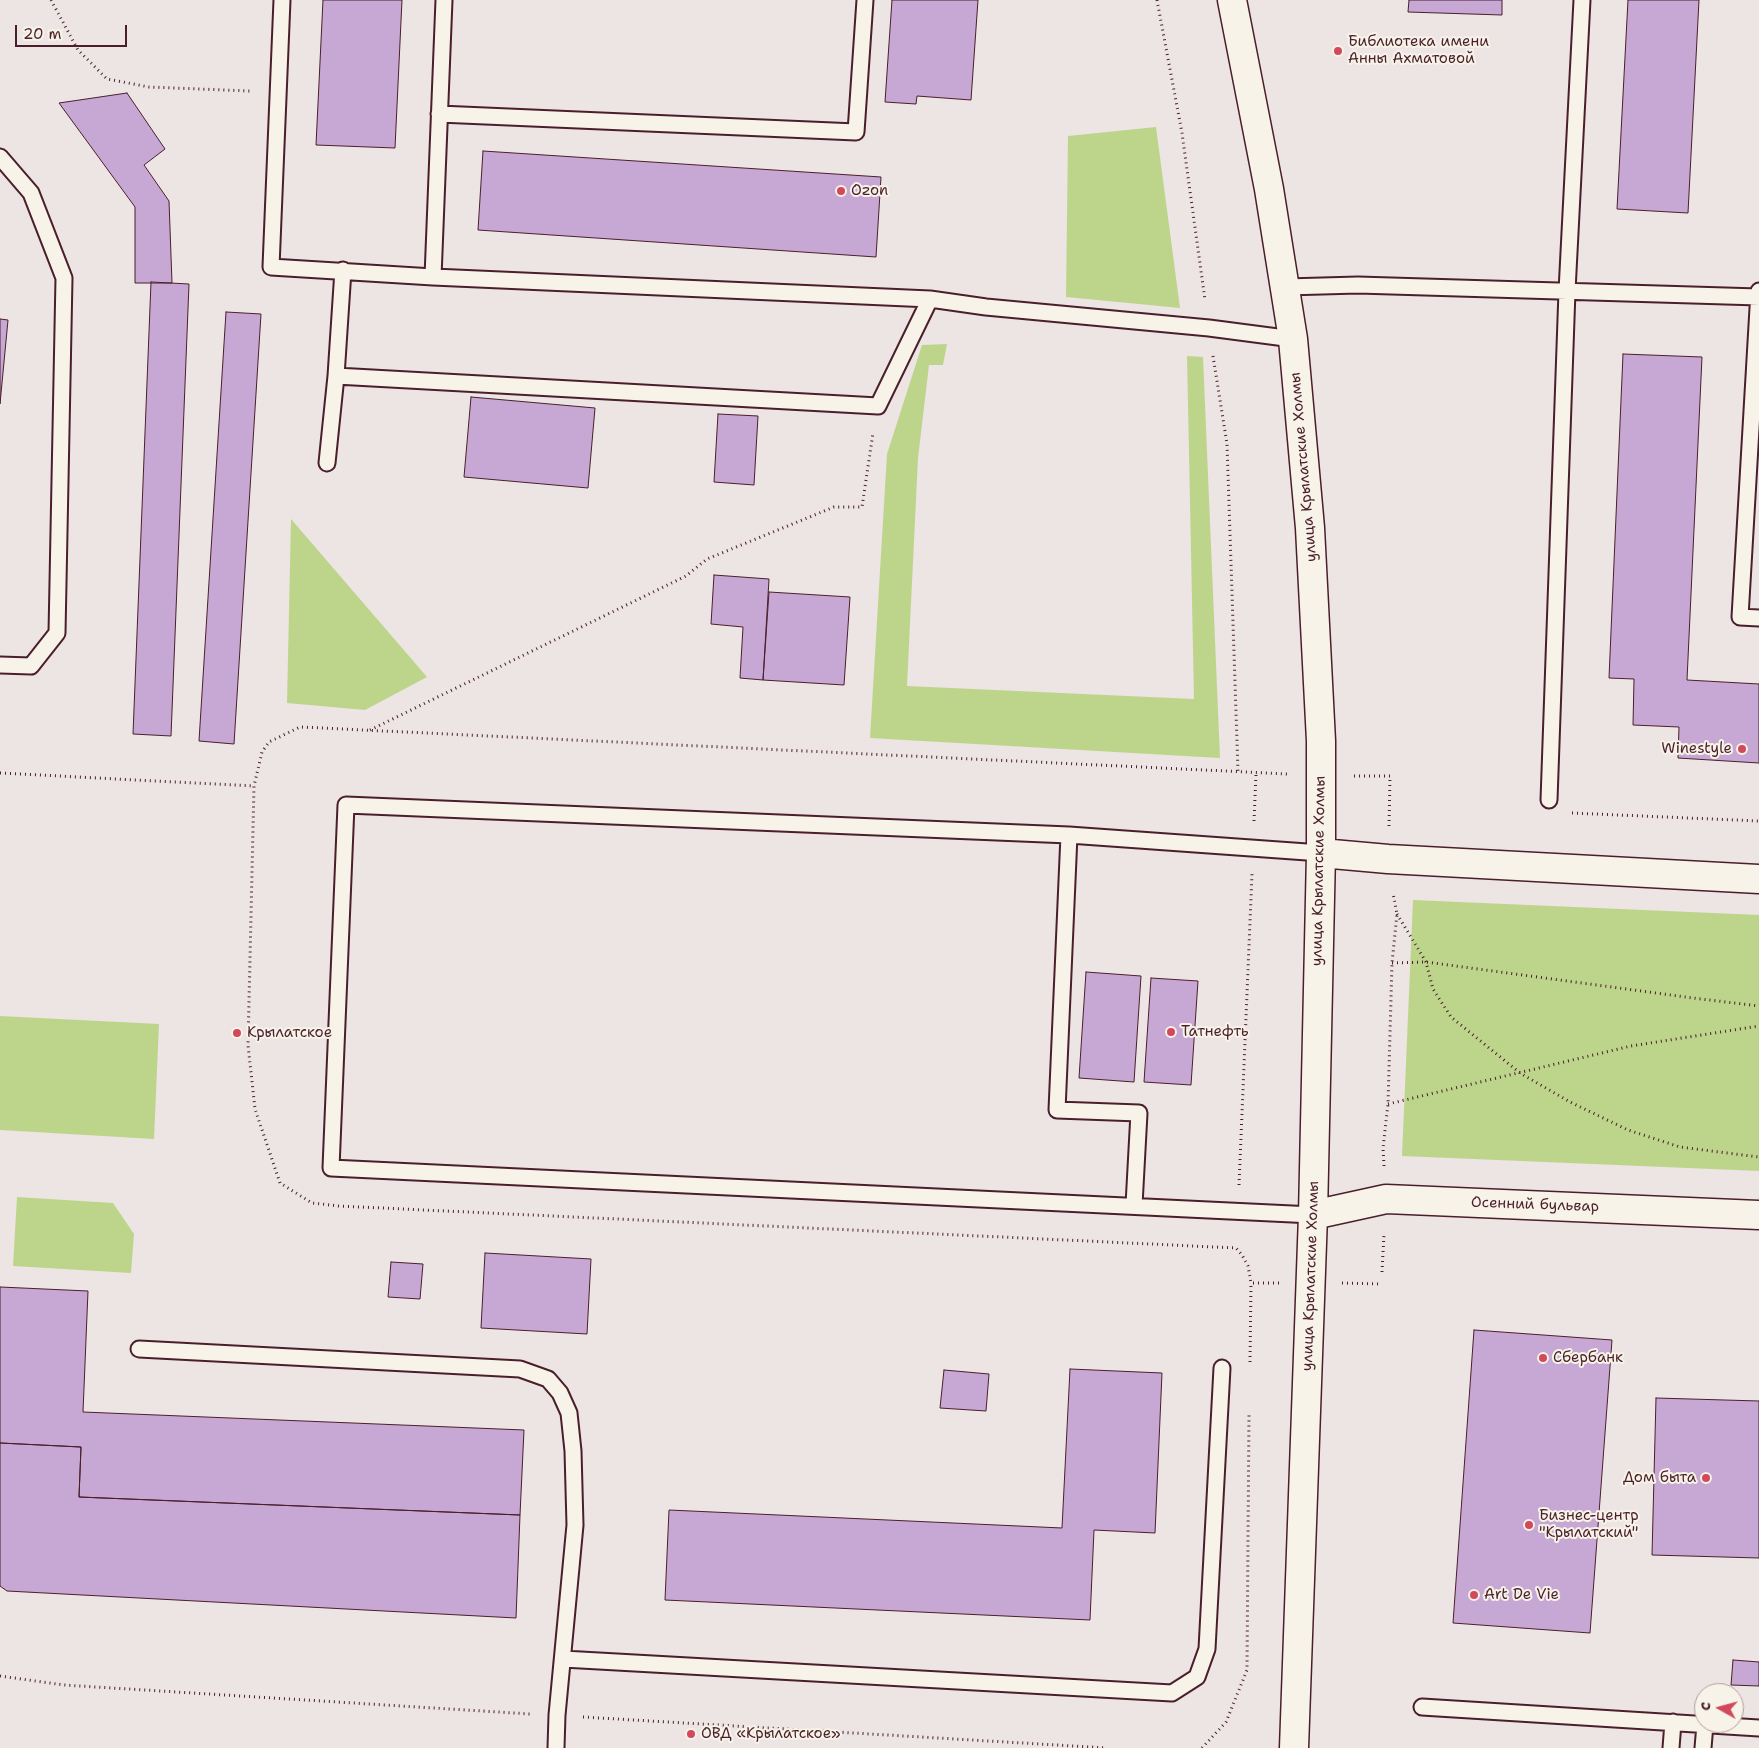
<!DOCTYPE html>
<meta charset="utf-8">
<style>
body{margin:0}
#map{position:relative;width:1759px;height:1748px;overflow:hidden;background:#ede4e4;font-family:"Shantell Sans",sans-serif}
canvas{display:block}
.north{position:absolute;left:1694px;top:1683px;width:50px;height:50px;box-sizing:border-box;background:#f7f3e8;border:1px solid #b29e9c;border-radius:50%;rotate:277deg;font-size:14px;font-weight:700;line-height:20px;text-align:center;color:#4a1f2b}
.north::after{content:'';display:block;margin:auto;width:18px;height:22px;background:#d1495b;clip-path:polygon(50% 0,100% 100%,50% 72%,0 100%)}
.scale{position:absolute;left:15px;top:25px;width:112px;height:22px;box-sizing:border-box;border:2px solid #4a1f2b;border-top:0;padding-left:6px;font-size:15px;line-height:18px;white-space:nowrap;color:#4a1f2b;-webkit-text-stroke:4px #f7f3e8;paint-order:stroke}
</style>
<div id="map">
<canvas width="1759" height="1748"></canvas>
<div class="north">С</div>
<div class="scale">20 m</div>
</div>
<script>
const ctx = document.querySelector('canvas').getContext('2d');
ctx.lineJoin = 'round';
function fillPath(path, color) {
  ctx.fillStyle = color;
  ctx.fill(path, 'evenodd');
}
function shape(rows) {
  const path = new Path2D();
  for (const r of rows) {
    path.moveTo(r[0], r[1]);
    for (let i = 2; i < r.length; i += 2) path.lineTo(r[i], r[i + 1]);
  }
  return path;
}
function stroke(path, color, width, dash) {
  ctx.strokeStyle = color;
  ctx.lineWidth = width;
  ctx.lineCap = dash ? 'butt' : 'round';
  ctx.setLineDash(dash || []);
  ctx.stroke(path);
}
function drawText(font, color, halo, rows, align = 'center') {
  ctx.font = font + ' "Shantell Sans",sans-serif';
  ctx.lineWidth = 4;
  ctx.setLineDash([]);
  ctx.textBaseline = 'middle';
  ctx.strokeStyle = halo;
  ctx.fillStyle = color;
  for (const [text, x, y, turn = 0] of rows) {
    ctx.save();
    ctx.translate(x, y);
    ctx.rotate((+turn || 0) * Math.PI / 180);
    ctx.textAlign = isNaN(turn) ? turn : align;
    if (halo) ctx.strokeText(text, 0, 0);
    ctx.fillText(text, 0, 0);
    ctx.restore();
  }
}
const green = shape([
 [1156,127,1180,308,1066,297,1068,136],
 [947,344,943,365,929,365,918,458,907,686,1194,699,1187,356,1203,357,1220,758,870,738,887,454,922,345],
 [291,519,427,677,365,710,287,703],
 [1413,900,1759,915,1759,1171,1402,1156],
 [0,1016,159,1024,154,1139,0,1130],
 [17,1197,113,1203,134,1234,131,1273,13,1266]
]);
const building = shape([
 [323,0,402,0,395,148,316,145,323,0],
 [892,0,978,0,971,100,917,96,916,104,885,102,892,0],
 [1409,0,1502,0,1502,15,1408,12,1409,0],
 [1628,0,1699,0,1688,213,1617,209,1628,0],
 [127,93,165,149,144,165,169,201,172,283,135,283,135,207,59,103,127,93],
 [483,151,881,177,876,257,478,230,483,151],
 [151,282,189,284,171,736,133,734,151,282],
 [226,312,261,314,234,744,199,741,226,312],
 [0,319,8,320,0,404,0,319],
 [1623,354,1702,357,1687,680,1759,684,1759,763,1678,758,1679,727,1633,725,1634,679,1609,678,1623,354],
 [471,397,595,408,588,488,464,477,471,397],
 [718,414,758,416,754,485,714,482,718,414],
 [714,575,769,579,763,680,740,678,743,627,711,624,714,575],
 [769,592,850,597,844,685,763,680,769,592],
 [1086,972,1141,976,1134,1082,1079,1078,1086,972],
 [1151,978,1198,981,1191,1085,1144,1082,1151,978],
 [485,1253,591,1259,587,1334,481,1328,485,1253],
 [391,1262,423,1264,420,1299,388,1297,391,1262],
 [0,1287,88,1291,83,1412,524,1430,520,1515,79,1497,81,1447,0,1443,0,1287],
 [1474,1330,1612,1340,1590,1633,1453,1623,1474,1330],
 [1070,1369,1162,1373,1155,1533,1094,1530,1090,1620,665,1600,669,1510,1062,1528,1070,1369],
 [944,1370,989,1374,986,1411,940,1408,944,1370],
 [1656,1398,1759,1401,1759,1558,1652,1555,1656,1398],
 [0,1443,81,1447,79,1497,520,1515,516,1618,7,1591,0,1586,0,1443],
 [1733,1660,1759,1662,1759,1686,1731,1685,1733,1660]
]);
const path = shape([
 [51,0,78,50,107,79,149,87,250,91],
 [1157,0,1182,133,1205,300],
 [1213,356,1227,444,1238,772],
 [370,730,686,576,707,559,834,507,862,507,873,433],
 [0,773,254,786],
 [1354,776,1390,776,1389,827],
 [1572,813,1759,821],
 [1254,821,1256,774],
 [1397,914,1426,962,1433,989,1451,1017,1520,1073,1570,1102,1628,1130,1680,1147,1759,1157],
 [1392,963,1426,962,1693,998,1759,1006],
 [1388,1104,1631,1046,1759,1026],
 [1384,1166,1383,1148,1388,1104,1392,963,1397,914,1393,893],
 [1239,1185,1252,874],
 [1382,1272,1384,1234],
 [1279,1283,1251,1283,1248,1266,1242,1255,1236,1248,339,1206,312,1203,280,1183,255,1109,248,1045,254,786,262,752,269,742,300,727,1288,774],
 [1342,1283,1382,1284],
 [1250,1362,1251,1283],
 [0,1676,64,1685,530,1714],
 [583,1717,1107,1748],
 [1202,1748,1226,1722,1247,1670,1249,1413]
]);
const lane = shape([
 [282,0,271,267,433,277,930,299,986,307,1209,328,1293,339],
 [439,114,856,132,865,0],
 [0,157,31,193,64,278,57,633,31,666,0,665],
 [343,270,336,376,878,406,930,299],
 [433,277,444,0],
 [1286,287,1358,285,1759,297],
 [1759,291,1740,617,1759,618],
 [327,463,336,376],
 [1549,800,1567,291,1582,0],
 [1069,835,1057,1110,1139,1113,1134,1205],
 [1313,1215,331,1168,346,805,1069,835,1321,853],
 [139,1349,520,1369,548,1379,560,1393,569,1413,573,1451,575,1525,557,1715,556,1748],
 [563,1659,1172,1693,1197,1677,1207,1649,1222,1368],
 [1422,1707,1759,1728],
 [1671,1748,1673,1722],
 [1703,1748,1705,1724]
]);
const secondary = shape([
 [1232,0,1269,189,1293,339,1310,528,1321,741,1321,853,1313,1215,1294,1748],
 [1321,853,1388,859,1759,879],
 [1313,1215,1386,1199,1759,1215]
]);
const markers = [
 [1338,51,5,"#d1495b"],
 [841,191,5,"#d1495b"],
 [1742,749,5,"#d1495b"],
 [1171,1032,5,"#d1495b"],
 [237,1033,5,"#d1495b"],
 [1543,1358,5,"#d1495b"],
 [1706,1478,5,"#d1495b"],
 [1529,1525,5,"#d1495b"],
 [1474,1595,5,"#d1495b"],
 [691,1734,5,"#d1495b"]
];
const poiNames = [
 ["Библиотека имени",1348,42],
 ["Анны Ахматовой",1348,59],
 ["Ozon",851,191],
 ["Winestyle",1732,749,"right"],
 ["Татнефть",1181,1032],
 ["Крылатское",247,1033],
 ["Сбербанк",1553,1358],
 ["Дом быта",1696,1478,"right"],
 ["Бизнес-центр",1539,1516],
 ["\"Крылатский\"",1539,1533],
 ["Art De Vie",1484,1595],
 ["ОВД «Крылатское»",701,1734]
];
const streetNames = [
 ["улица Крылатские Холмы",1304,467,-95],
 ["улица Крылатские Холмы",1319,871,-89],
 ["Осенний бульвар",1535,1205,2],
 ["улица Крылатские Холмы",1311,1276,-88]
];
fillPath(green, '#bdd58b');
fillPath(building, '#c7a7d3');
stroke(building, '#4a1f2b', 1);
stroke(lane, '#4a1f2b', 19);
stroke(secondary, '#4a1f2b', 31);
stroke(path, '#4a1f2b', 3, [1, 4]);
stroke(lane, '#f7f3e8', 15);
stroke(secondary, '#f7f3e8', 28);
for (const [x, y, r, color] of markers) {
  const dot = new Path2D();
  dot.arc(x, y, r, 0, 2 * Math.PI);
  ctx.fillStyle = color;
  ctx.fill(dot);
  stroke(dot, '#f7f3e8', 2);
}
drawText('15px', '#4a1f2b', '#f7f3e8', poiNames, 'left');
drawText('15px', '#4a1f2b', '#f7f3e8', streetNames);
</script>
